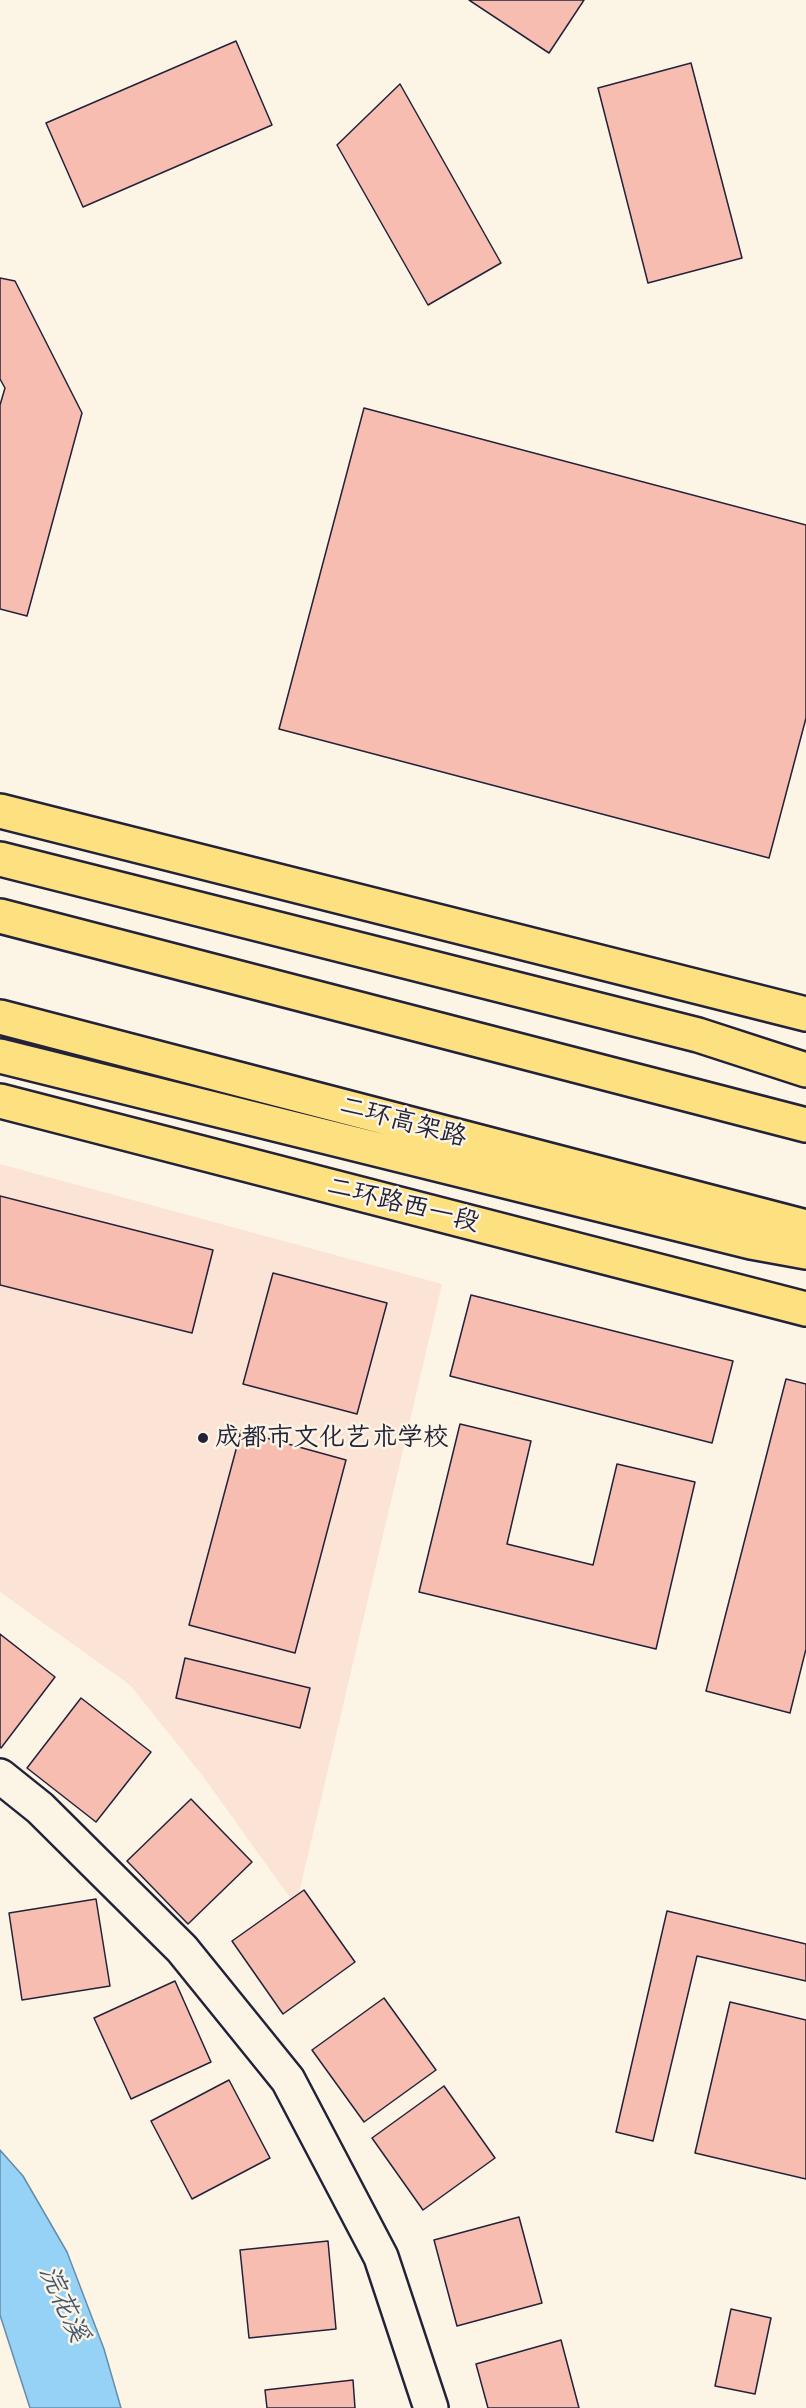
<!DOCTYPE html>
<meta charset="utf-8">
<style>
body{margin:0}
canvas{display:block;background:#fcf5e5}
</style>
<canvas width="806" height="2408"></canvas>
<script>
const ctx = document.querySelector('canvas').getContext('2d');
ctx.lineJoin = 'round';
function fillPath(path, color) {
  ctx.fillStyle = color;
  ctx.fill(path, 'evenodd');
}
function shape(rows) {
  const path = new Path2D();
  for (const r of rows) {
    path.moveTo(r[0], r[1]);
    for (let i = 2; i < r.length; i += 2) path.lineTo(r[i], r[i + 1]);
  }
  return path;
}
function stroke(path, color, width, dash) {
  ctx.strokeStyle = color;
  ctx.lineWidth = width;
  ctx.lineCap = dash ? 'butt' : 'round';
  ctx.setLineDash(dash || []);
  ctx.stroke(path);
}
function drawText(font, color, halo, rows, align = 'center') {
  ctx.font = font + ' Caveat,"LXGW WenKai TC",sans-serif';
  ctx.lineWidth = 5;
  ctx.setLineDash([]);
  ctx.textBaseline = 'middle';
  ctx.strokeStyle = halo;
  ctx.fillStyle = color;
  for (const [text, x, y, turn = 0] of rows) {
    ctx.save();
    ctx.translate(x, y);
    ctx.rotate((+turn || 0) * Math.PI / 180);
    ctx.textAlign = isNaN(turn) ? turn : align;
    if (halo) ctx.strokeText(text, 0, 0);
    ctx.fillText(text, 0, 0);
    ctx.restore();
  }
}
const built = shape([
 [0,1164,442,1284,296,1906,202,1775,130,1685,0,1592]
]);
const water = shape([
 [0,2150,23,2176,67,2252,104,2349,121,2408,30,2408,0,2315,0,2150]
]);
const building = shape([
 [469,0,584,0,549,53,469,0],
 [236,41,272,125,83,207,46,123,236,41],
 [691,63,742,258,648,283,598,88,691,63],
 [400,84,501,263,428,305,337,145,400,84],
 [0,278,15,281,82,413,27,616,0,609,0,405,5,388,0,379,0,278],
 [364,408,806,525,806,718,769,858,279,729,364,408],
 [0,1196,213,1250,192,1333,0,1285,0,1196],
 [273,1273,387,1303,357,1414,243,1384,273,1273],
 [471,1295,733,1361,712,1443,450,1376,471,1295],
 [786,1379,806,1384,806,1649,790,1713,706,1691,786,1379],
 [460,1424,531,1441,507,1544,593,1565,617,1464,695,1482,656,1649,419,1592,460,1424],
 [241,1431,346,1460,295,1653,189,1625,241,1431],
 [0,1634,55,1677,1,1748,0,1747,0,1634],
 [185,1658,310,1688,300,1728,176,1698,185,1658],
 [81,1698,151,1752,96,1822,27,1768,81,1698],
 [191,1799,252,1862,188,1924,127,1861,191,1799],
 [304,1890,355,1962,283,2014,232,1941,304,1890],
 [96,1899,110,1986,22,2000,9,1913,96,1899],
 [667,1911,806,1944,806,1981,697,1956,653,2141,616,2132,667,1911],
 [175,1981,211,2062,131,2099,94,2018,175,1981],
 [384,1998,436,2070,364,2122,312,2050,384,1998],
 [730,2002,806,2020,806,2179,695,2153,730,2002],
 [229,2080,270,2158,192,2199,151,2121,229,2080],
 [444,2086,495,2158,423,2210,372,2138,444,2086],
 [519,2217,542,2303,457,2326,434,2240,519,2217],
 [328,2241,336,2329,249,2338,240,2250,328,2241],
 [731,2309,771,2318,755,2394,715,2386,731,2309],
 [561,2340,579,2408,488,2408,476,2364,561,2340],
 [353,2380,355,2408,267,2408,265,2390,353,2380]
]);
const minor = shape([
 [0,1776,40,1808,182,1949,288,2080,381,2257,431,2408]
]);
const major = shape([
 [0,811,806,1014],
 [0,1101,806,1309]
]);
const highway = shape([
 [0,859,698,1035,806,1070],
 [0,916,806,1125],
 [0,1017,806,1227],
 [0,1056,751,1242,806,1252]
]);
const markers = [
 [203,1438,6,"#22223b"]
];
const streetNames = [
 ["二环高架路",403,1122,15],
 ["二环路西一段",403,1205,14]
];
const poiNames = [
 ["成都市文化艺术学校",215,1438]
];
const waterNames = [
 ["浣花溪",63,2304,65]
];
fillPath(built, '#fbe4d5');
fillPath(water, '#95d2f5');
stroke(water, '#678cab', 1.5);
fillPath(building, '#f8bdb1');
stroke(building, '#22223b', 1.5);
stroke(minor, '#22223b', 38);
stroke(major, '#22223b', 38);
stroke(highway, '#22223b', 38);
stroke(minor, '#fcf5e5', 33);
stroke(major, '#fde080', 33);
stroke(highway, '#fde080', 33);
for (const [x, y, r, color] of markers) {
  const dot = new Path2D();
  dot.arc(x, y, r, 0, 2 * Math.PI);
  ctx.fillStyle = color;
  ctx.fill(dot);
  stroke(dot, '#fcf5e5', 2);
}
drawText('26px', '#22223b', '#fcf5e5', streetNames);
drawText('26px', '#22223b', '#fcf5e5', poiNames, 'left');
drawText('italic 27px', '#445773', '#fcf5e5', waterNames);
</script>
